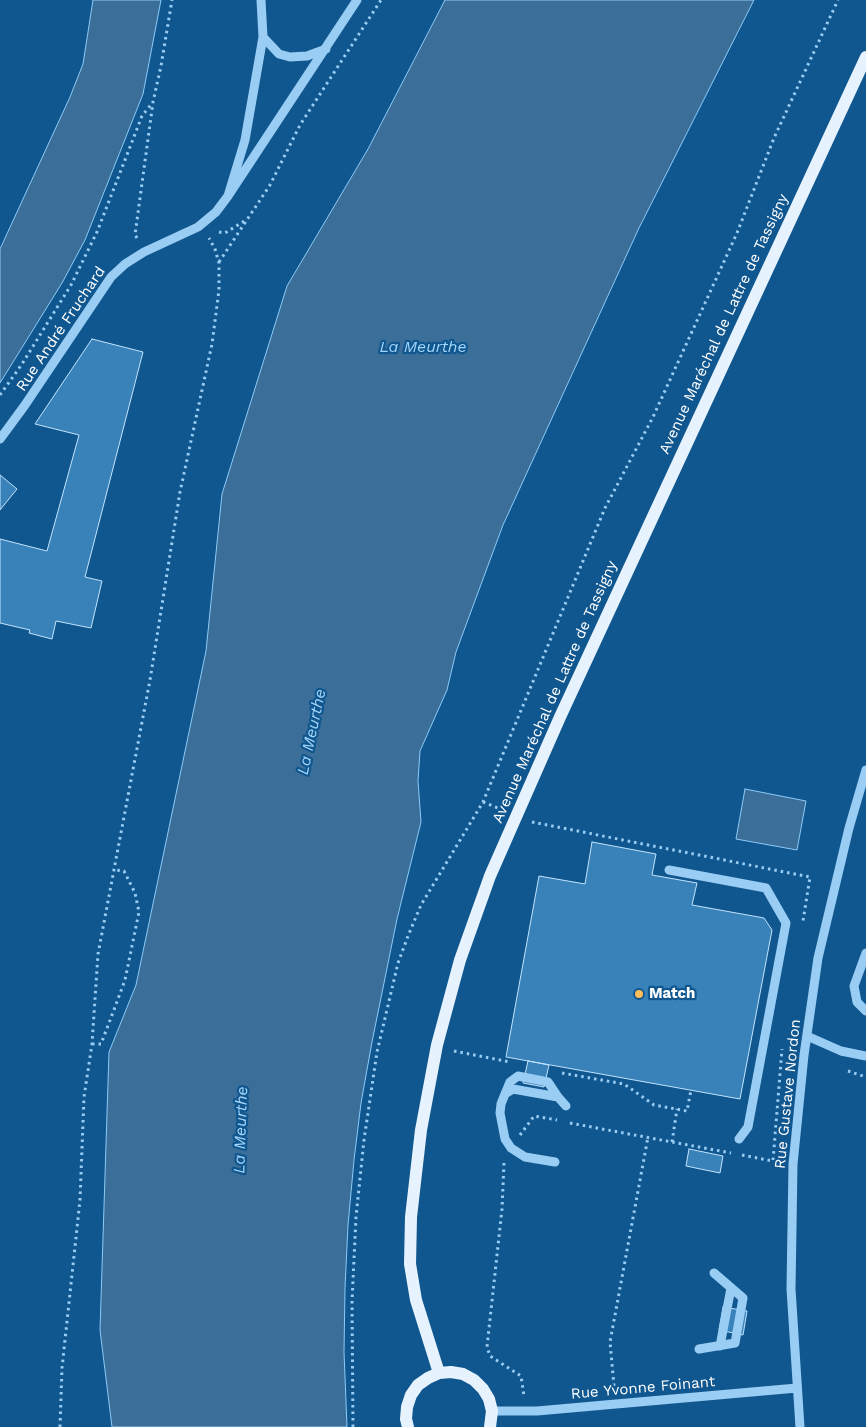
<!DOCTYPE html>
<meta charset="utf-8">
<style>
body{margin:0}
canvas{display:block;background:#105790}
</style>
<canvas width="866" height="1427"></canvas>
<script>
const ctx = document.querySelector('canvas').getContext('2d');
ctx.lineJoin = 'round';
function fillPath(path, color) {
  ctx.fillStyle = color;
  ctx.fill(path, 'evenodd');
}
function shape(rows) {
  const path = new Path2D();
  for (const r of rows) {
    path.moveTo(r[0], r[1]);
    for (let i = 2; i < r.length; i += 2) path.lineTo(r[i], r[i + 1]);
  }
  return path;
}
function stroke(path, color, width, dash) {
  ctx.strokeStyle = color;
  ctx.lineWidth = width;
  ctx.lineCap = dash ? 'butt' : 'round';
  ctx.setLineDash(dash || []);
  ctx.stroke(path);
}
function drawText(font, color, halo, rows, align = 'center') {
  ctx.font = font + ' "Work Sans",sans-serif';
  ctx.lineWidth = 4.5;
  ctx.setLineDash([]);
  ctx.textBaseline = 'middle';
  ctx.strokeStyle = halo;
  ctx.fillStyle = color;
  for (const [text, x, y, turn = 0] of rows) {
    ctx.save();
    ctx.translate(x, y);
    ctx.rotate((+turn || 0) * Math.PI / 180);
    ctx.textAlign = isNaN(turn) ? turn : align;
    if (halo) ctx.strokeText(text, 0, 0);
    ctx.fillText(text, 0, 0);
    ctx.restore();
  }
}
const water = shape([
 [93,0,161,0,143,94,85,240,62,283,0,383,0,249,70,97,83,64,93,0],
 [445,0,754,0,639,228,503,525,456,652,447,690,420,751,418,781,421,822,397,919,372,1042,361,1103,354,1160,348,1225,345,1288,344,1352,347,1427,112,1427,100,1330,109,1052,136,985,206,651,222,494,287,286,368,149,445,0],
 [745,789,806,801,797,850,736,839,745,789]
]);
const building = shape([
 [92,339,143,352,85,577,102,581,91,628,56,621,52,639,29,633,30,630,0,623,0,539,47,551,79,435,35,424,92,339],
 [0,475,17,489,0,510,0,475],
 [592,842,656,854,652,875,697,883,692,905,764,918,772,930,740,1099,506,1057,539,876,585,884,592,842],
 [528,1061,549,1065,544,1087,523,1083,528,1061],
 [689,1149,723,1156,720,1173,686,1166,689,1149],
 [723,1307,747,1311,743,1335,719,1330,723,1307]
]);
const path = shape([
 [219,232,225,233,246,220],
 [137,238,135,235,153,102,161,66,172,0],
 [219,262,270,185,300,125,381,0],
 [0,395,22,364,71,285,97,232,142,116,153,102],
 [483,802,500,809],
 [532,822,810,877,803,921],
 [92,1044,101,1044,115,1007,125,980,139,912,135,893,124,871,115,870],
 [454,1051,510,1062],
 [848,1071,866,1077],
 [562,1073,624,1084,654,1105,687,1111,691,1090],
 [570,1123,731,1153],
 [520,1135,534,1116,557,1120],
 [672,1142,677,1109],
 [742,1155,773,1161,782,1049],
 [504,1163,502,1209,487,1347,490,1356,521,1376,524,1396],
 [614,1386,610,1342,648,1137],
 [60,1427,62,1368,80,1200,84,1097,92,1044,98,954,150,680,180,492,212,344,219,290,219,263,215,249,209,238],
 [353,1427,352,1302,356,1217,364,1140,377,1052,398,963,408,936,421,905,483,802,605,508,653,417,737,233,774,138,838,0]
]);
const minor = shape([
 [261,0,263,37,245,140,228,196,357,0],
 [263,37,279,54,290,57,307,56,326,49],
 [0,439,25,405,111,277,125,264,144,252,198,227,216,212,228,196],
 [669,870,766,888,786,923,748,1127,739,1139],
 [866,953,854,986,857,1002,866,1011],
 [807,1036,841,1051,866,1056],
 [505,1094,510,1082,518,1076,548,1082,558,1097],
 [555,1162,525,1157,511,1148,505,1139,500,1113,501,1104,505,1094,513,1089,558,1097,566,1106],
 [720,1346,731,1288],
 [699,1349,735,1343,743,1298,714,1273],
 [492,1411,537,1411,797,1388],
 [800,1427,791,1289,793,1164,804,1055,818,958,849,828,866,770]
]);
const major = shape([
 [439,1373,416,1300,410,1264,411,1217,421,1130,437,1045,460,960,490,876,560,717,866,57],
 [408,1427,406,1419,407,1407,411,1395,418,1385,428,1378,439,1373,451,1372,463,1374,474,1380,483,1389,489,1399,492,1411,490,1427]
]);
const markers = [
 [639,994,5,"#ffbd5c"]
];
const streetNames = [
 ["Avenue Maréchal de Lattre de Tassigny",724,324,-65],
 ["Rue André Fruchard",61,329,-56],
 ["Avenue Maréchal de Lattre de Tassigny",555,692,-66],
 ["Rue Gustave Nordon",788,1094,-84],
 ["Rue Yvonne Foinant",643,1388,-5]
];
const poiNames = [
 ["Match",649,994]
];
const waterNames = [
 ["La Meurthe",423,347],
 ["La Meurthe",312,732,-78],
 ["La Meurthe",241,1130,-88]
];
fillPath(water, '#3b6f99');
stroke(water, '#8ccaf7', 1);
fillPath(building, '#3881b9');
stroke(building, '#c2e4fe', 1);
stroke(path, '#9acdf3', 3, [2.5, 4]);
stroke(minor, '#9acdf3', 9);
stroke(major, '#e6f3ff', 12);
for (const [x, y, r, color] of markers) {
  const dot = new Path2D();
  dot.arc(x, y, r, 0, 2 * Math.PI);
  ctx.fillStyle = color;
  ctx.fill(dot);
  stroke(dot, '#105790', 2);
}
drawText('15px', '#fff', '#105790', streetNames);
drawText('bold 15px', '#fff', '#105790', poiNames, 'left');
drawText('italic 16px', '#a6d6fa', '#105790', waterNames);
</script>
